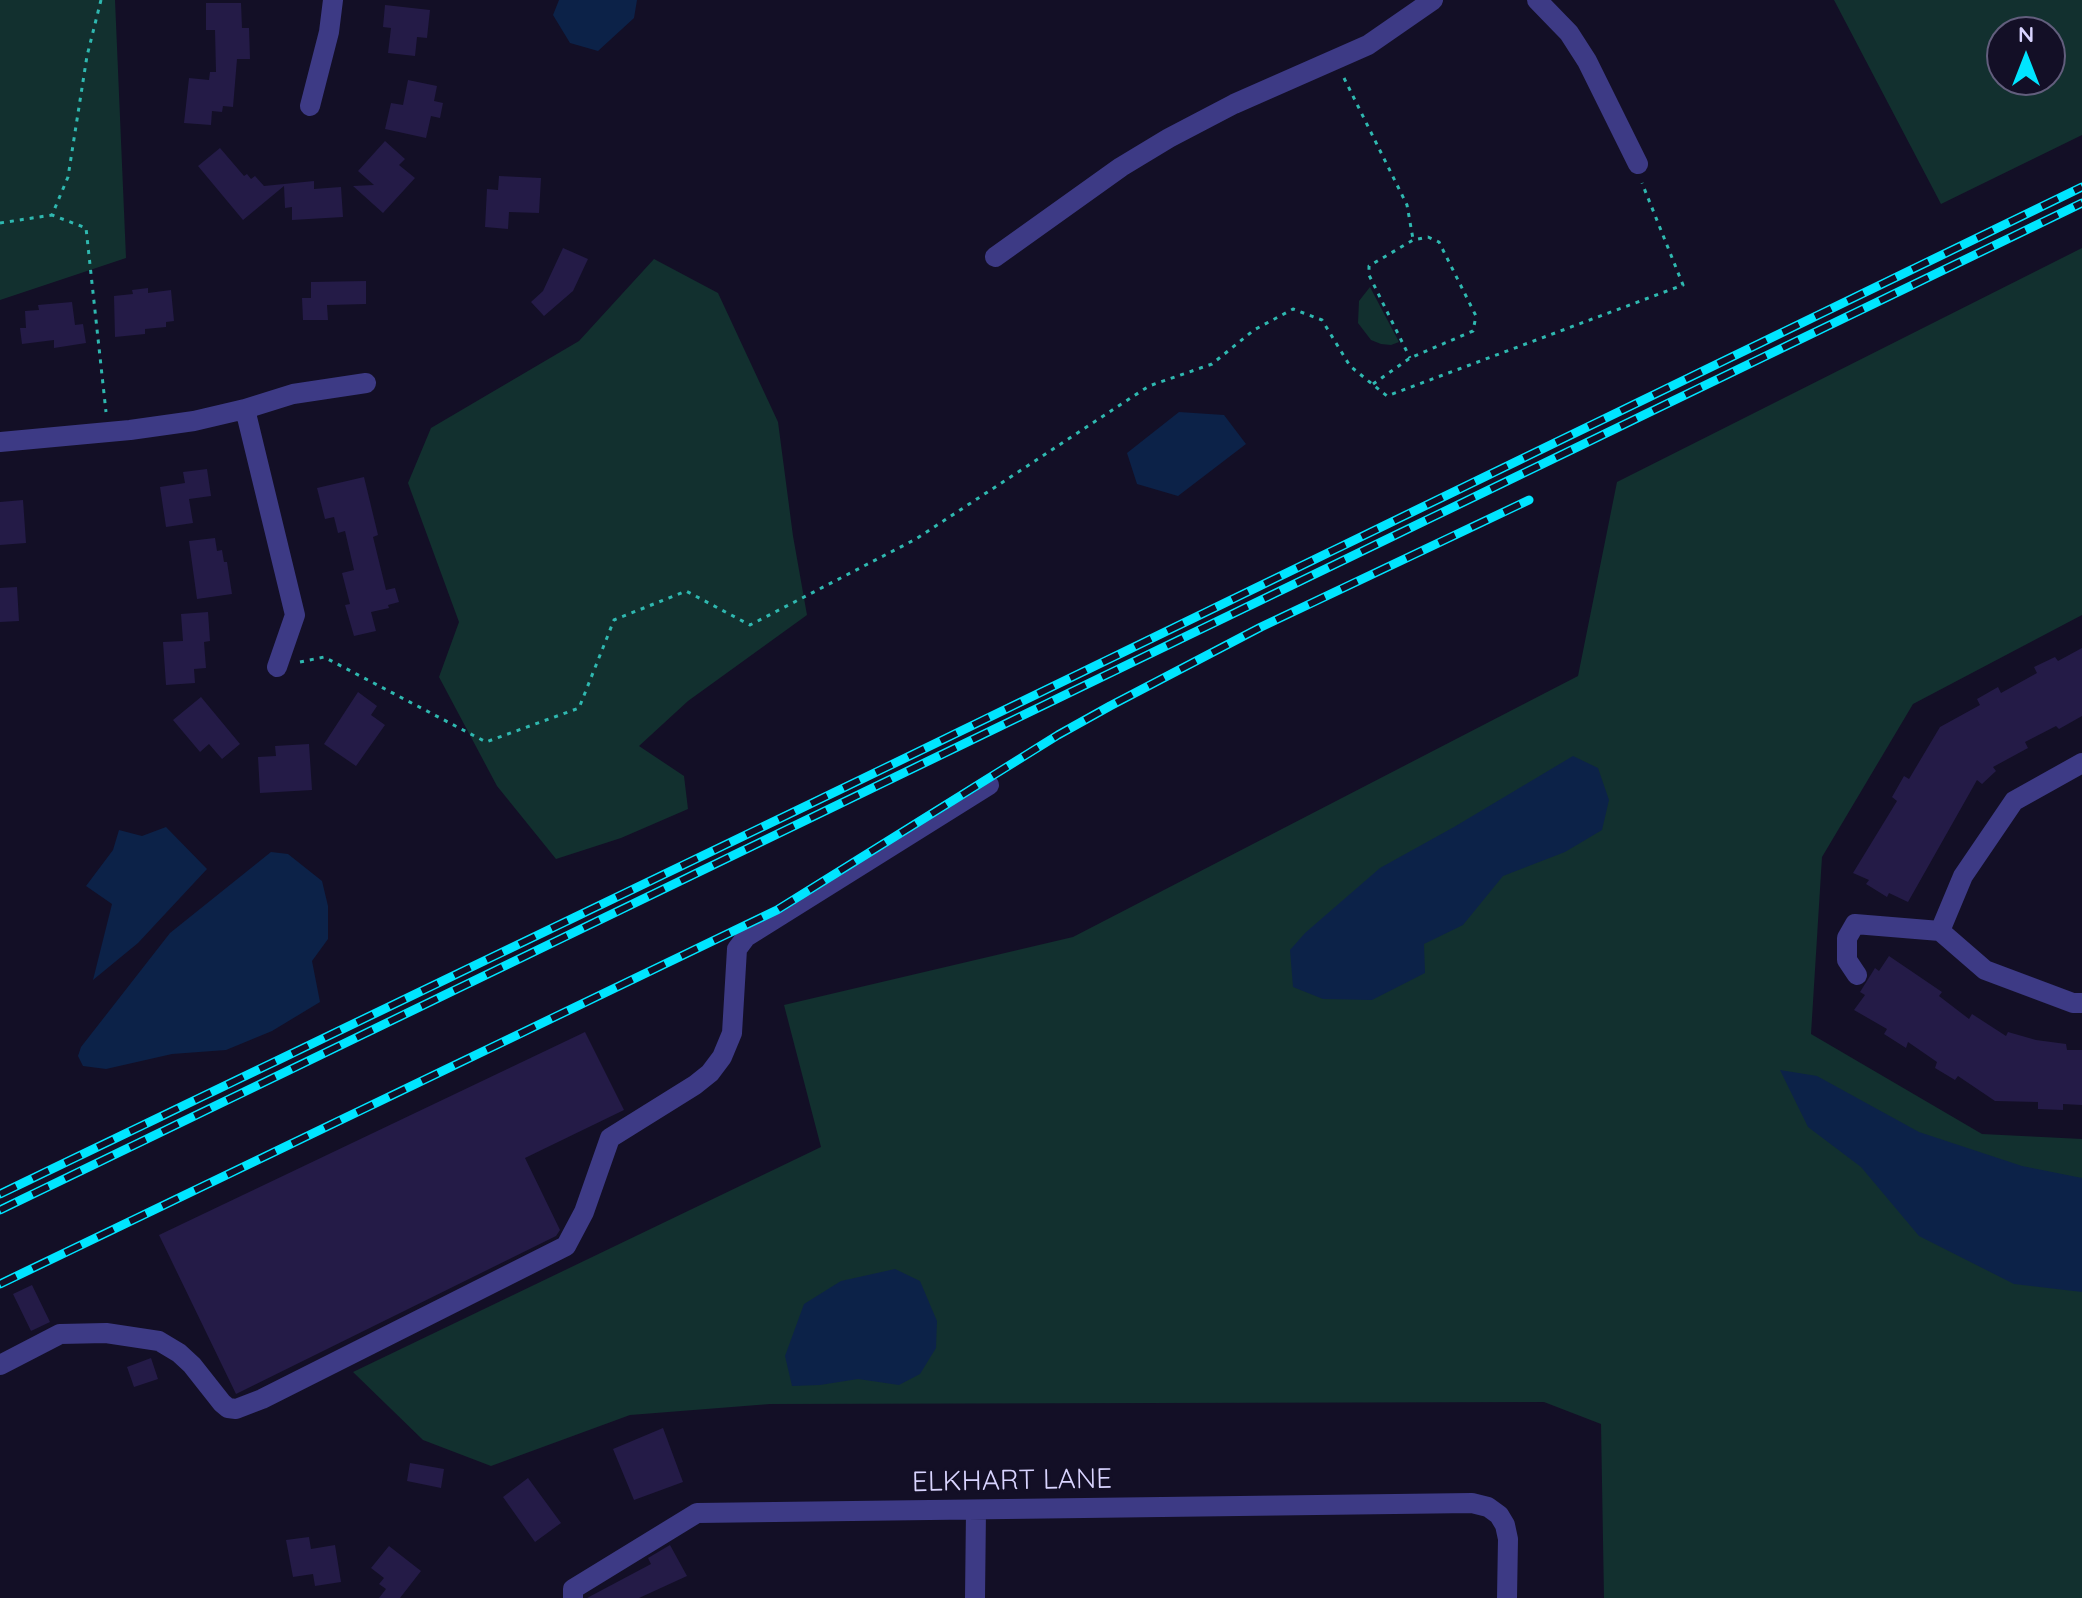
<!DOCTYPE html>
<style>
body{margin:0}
#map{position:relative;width:2082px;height:1598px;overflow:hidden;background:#130f26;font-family:Quicksand,sans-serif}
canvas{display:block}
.north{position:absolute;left:1986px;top:16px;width:80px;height:80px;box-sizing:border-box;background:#130f26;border:2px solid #625e7d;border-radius:50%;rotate:0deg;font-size:22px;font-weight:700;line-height:32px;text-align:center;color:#d9d4ff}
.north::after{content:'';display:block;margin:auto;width:28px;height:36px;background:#00e5ff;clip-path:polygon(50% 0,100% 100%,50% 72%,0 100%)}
</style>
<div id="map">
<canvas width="2082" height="1598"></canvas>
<div class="north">N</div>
</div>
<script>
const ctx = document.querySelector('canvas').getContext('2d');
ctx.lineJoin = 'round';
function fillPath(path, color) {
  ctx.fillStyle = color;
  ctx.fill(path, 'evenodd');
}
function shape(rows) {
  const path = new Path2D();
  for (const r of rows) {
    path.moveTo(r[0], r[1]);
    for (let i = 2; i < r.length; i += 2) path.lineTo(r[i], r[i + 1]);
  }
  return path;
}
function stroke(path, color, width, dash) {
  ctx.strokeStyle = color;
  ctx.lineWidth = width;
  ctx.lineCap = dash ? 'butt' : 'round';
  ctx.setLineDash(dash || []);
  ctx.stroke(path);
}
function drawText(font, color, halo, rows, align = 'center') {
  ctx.font = font + ' Quicksand,sans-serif';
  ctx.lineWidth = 6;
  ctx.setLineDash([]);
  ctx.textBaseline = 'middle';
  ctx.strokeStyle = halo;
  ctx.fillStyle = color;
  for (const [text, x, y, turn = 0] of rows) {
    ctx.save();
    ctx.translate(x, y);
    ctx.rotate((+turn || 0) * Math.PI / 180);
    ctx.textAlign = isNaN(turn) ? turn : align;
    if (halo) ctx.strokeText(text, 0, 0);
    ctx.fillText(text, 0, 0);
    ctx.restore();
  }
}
const green = shape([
 [0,0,115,0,126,258,0,300],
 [1834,0,2082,0,2082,135,1941,204],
 [2002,32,2050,32,2050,80,2002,80],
 [2082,248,2082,615,1913,704,1822,857,1811,1034,1982,1134,2082,1139,2082,1598,1604,1598,1601,1424,1544,1402,770,1404,630,1415,491,1466,423,1440,353,1372,821,1147,784,1005,1073,937,1578,676,1617,482],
 [654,259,718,293,778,422,793,536,807,615,688,701,639,746,684,776,688,809,621,838,556,859,497,786,439,677,459,622,408,483,431,428,579,341],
 [1370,287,1399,342,1391,345,1381,344,1371,340,1358,323,1359,301]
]);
const water = shape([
 [559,0,637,0,634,18,598,51,570,43,553,15],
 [1179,412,1224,415,1246,444,1178,496,1137,484,1127,453],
 [1573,756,1598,768,1609,800,1602,830,1565,852,1503,876,1463,925,1424,944,1425,973,1372,1000,1323,999,1293,987,1290,950,1305,933,1380,868,1454,827],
 [166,827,207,869,138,943,93,980,112,904,86,886,113,850,119,830,142,836],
 [271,852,288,854,322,881,328,906,328,939,312,961,320,1002,272,1031,226,1050,172,1054,106,1069,83,1066,78,1056,81,1047,170,933],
 [1780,1070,1817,1076,1919,1132,2022,1166,2082,1178,2082,1292,2014,1284,1919,1236,1861,1167,1808,1127],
 [895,1269,920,1281,937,1321,936,1348,920,1374,899,1385,858,1379,820,1385,792,1386,785,1356,804,1304,841,1281]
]);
const building = shape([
 [206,3,241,3,242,28,249,28,250,59,237,59,233,107,223,106,222,112,212,111,211,125,184,123,189,78,209,80,210,72,216,72,215,30,206,30],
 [385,5,430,10,427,38,417,37,415,56,388,53,391,28,383,27],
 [408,80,437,86,434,101,443,103,440,118,431,116,426,138,385,129,391,103,403,105],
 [385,141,405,159,399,165,415,178,383,213,353,186,374,185,358,171],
 [220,148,244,176,247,174,251,179,255,176,264,186,314,181,314,189,341,187,343,217,292,220,292,207,285,208,284,186,243,220,198,166],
 [499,176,541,178,539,213,509,212,508,229,485,227,487,189,498,190],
 [563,248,588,259,573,291,544,316,531,302,543,291],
 [366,281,366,304,327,305,328,320,303,320,302,298,311,298,311,282],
 [148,288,148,293,171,290,174,321,166,322,166,327,145,329,145,334,115,337,114,296,133,294,132,290],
 [72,302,75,325,83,324,86,343,54,348,54,340,22,344,20,328,26,328,25,311,39,310,38,305],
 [207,469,211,496,189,499,193,523,166,527,160,487,185,483,183,472],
 [364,477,378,535,373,537,386,590,395,588,399,602,388,605,389,608,371,612,376,631,354,636,345,605,350,604,342,573,354,570,345,531,338,533,334,517,325,519,317,488],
 [23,500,26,543,0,545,0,502],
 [215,538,217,551,222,550,224,562,227,562,232,594,197,599,189,541],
 [17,587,19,621,0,622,0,588],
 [208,612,210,641,204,642,206,668,194,669,195,683,166,685,163,642,183,641,181,614],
 [2082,648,2082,716,2059,729,2056,726,2025,742,2028,748,1993,767,1996,771,1982,784,1977,780,1908,902,1889,893,1887,897,1866,884,1869,880,1853,873,1897,801,1892,797,1904,776,1909,779,1940,727,1980,705,1977,699,1998,687,2001,693,2037,673,2034,667,2055,657,2058,661],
 [358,692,377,706,371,715,385,725,356,766,324,744],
 [201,697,240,744,222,759,209,744,200,752,173,720],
 [309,744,312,790,260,793,258,757,276,756,275,746],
 [1889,956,1942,992,1939,996,1969,1019,1972,1014,2006,1036,2008,1032,2036,1040,2066,1044,2067,1050,2082,1050,2082,1105,2063,1104,2063,1110,2038,1109,2038,1102,1995,1101,1958,1076,1955,1080,1935,1068,1937,1062,1908,1042,1906,1048,1884,1034,1887,1029,1854,1010,1865,995,1860,992,1875,968,1879,971],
 [585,1032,624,1110,525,1158,560,1230,556,1236,236,1394,159,1235],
 [32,1285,50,1322,31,1331,13,1294],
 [151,1358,158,1379,134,1387,127,1367],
 [663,1428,683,1482,634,1500,613,1449],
 [410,1463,444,1469,441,1488,407,1481],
 [528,1478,561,1523,535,1542,503,1497],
 [309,1537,311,1549,335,1545,341,1582,315,1586,313,1574,293,1577,286,1540],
 [670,1545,687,1576,639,1598,587,1598,651,1564,648,1558],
 [389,1546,421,1571,400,1598,379,1598,386,1589,379,1584,384,1578,371,1568]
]);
const path = shape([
 [101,0,87,56,68,177,52,215,86,228,106,412],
 [1344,78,1407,205,1413,239],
 [0,223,52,215],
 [1373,384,1410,358,1473,331,1476,316,1439,242,1428,237,1413,240,1369,266,1369,275,1410,358],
 [300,662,324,657,486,742,579,708,614,620,686,591,750,625,916,539,1149,386,1212,364,1254,330,1293,309,1322,320,1350,366,1387,396,1683,285,1642,183]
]);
const minor = shape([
 [1537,0,1569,33,1587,61,1638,164],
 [310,106,329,32,333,0],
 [995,257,1121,167,1169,138,1234,104,1368,45,1433,0],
 [245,409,295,615,277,667],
 [0,442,130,430,194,421,245,409,293,394,366,383],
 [2082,763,2014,801,1963,876,1940,931,1985,970,2073,1003,2082,1003],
 [1857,975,1847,960,1847,938,1855,924,1940,931],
 [0,1365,60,1334,106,1333,159,1341,179,1353,192,1365,222,1403,228,1408,236,1409,262,1399,566,1246,584,1212,610,1138,695,1085,710,1073,722,1057,732,1033,737,949,746,937,989,785],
 [573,1598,573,1589,697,1513,1472,1503,1488,1507,1499,1515,1505,1525,1508,1539,1507,1598],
 [975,1598,976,1510]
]);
const rail = shape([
 [0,1194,862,779,2082,187],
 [0,1210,2082,203],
 [0,1284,777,910,1058,735,1110,706,1261,627,1529,500]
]);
const streetNames = [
 ["ELKHART LANE",1012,1481,-1]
];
fillPath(green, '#12302f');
fillPath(water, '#0c2248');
fillPath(building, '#241b47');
stroke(path, '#2fb8b0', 3, [4, 6]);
stroke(minor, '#3d3a85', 20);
stroke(rail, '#00e5ff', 9);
stroke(rail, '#130f26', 6, [18]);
drawText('28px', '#d9d4ff', '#130f26', streetNames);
</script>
